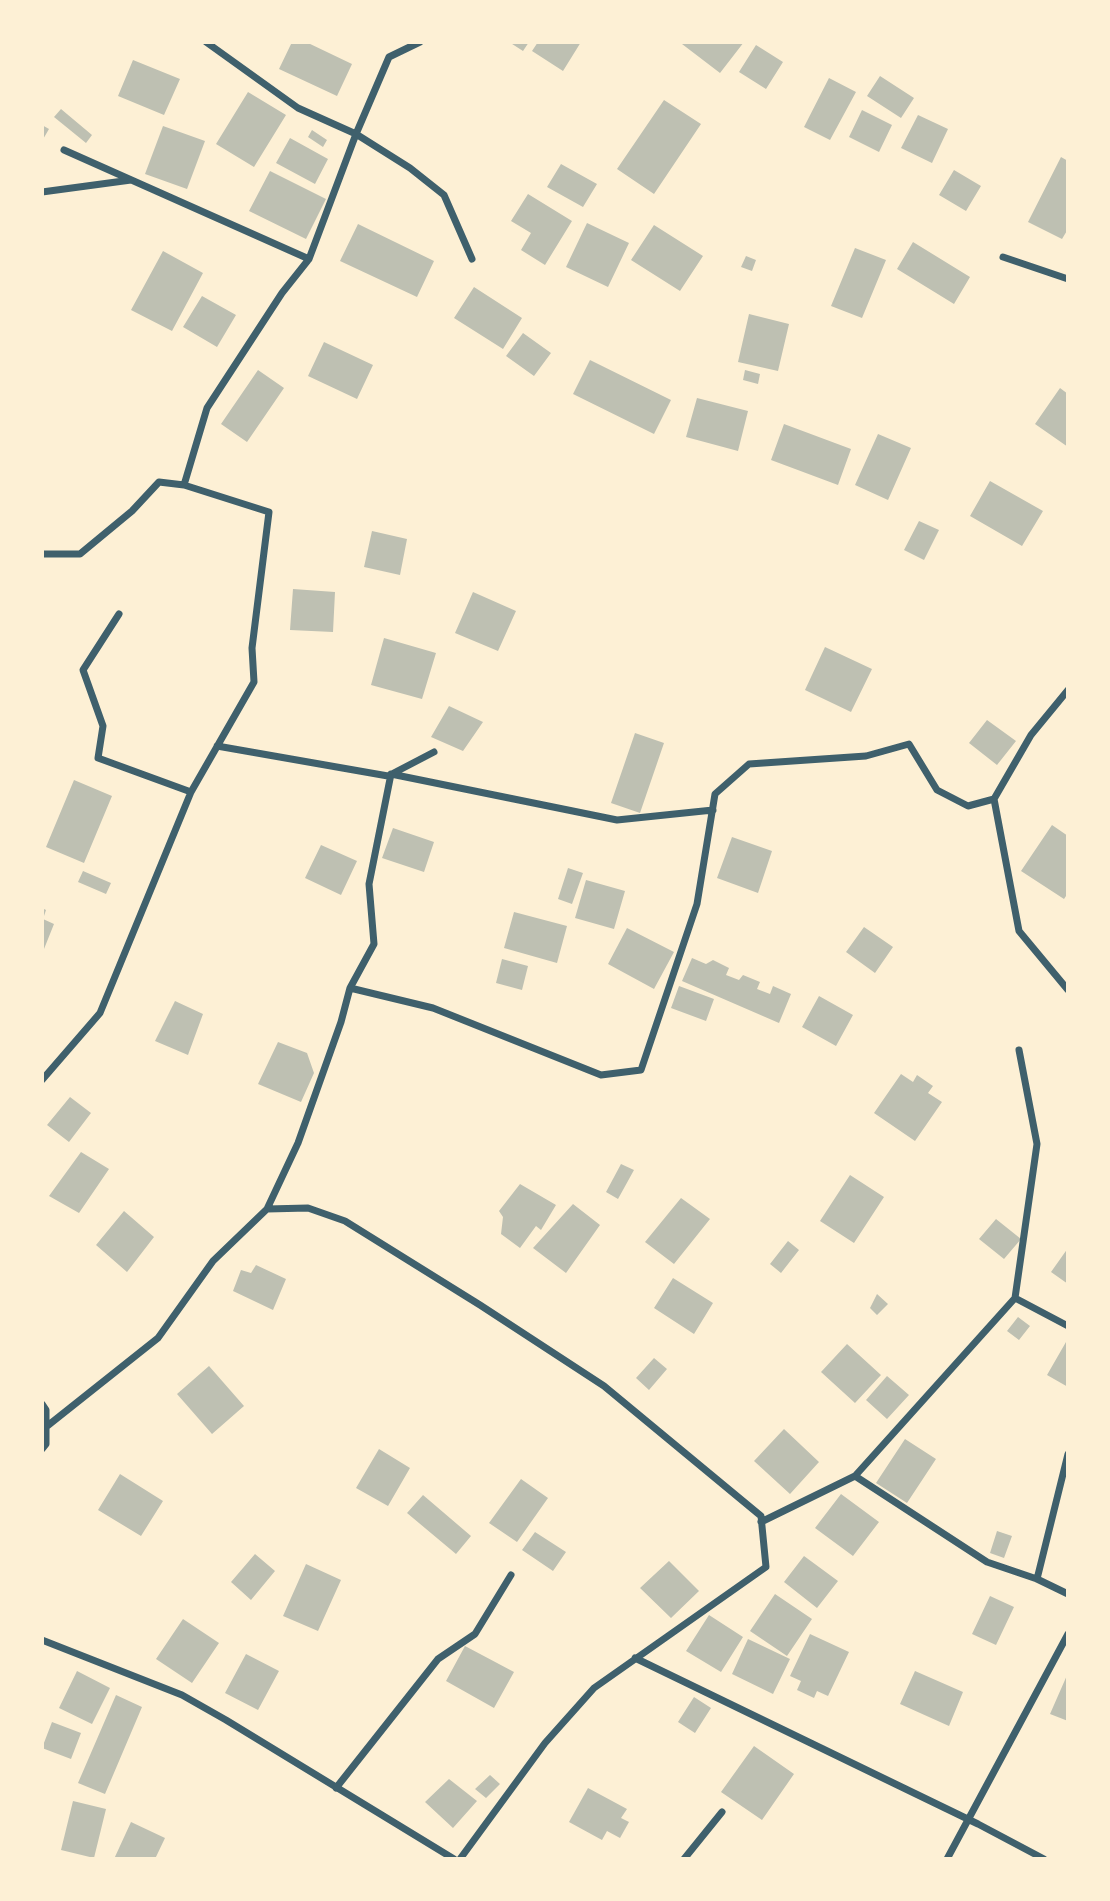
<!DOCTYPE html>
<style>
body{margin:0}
#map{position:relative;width:1110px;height:1901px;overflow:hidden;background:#fdf0d5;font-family:"Nunito Sans",sans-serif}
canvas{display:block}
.frame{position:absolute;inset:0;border:44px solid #fdf0d5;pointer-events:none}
</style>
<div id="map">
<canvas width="1110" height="1901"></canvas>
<div class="frame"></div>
</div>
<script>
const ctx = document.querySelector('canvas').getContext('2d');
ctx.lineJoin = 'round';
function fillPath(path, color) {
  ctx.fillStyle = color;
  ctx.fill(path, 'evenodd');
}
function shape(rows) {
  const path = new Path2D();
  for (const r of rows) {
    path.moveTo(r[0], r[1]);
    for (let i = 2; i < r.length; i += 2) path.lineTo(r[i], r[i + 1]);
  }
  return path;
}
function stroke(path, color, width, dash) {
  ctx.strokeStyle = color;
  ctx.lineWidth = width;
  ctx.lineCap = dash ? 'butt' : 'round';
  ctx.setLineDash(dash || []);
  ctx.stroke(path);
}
const building = shape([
 [292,42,306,42,352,64,337,96,279,69],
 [509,42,529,42,523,51],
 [538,42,581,42,563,71,532,51],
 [684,42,744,42,720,73,682,44],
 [756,45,783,62,766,89,739,72],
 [133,60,180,79,164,115,118,96],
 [880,76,914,98,901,118,867,96],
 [829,78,856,92,830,140,804,127],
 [248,92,286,115,254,167,216,144],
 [664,100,701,124,654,194,617,169],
 [61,109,92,135,86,143,54,117],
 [862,110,892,125,879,152,849,137],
 [918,115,948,129,932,163,901,148],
 [42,125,49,129,42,141],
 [163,126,205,141,187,189,145,174],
 [312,130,327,140,323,147,308,137],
 [290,138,328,159,315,184,276,163],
 [1061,157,1068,161,1068,229,1062,239,1028,222],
 [561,164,597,184,583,207,547,187],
 [954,170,981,186,966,211,939,195],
 [270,171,326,199,306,239,249,211],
 [528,194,572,221,545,265,521,250,531,233,511,221],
 [587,223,629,243,608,287,566,267],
 [358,224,434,261,417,297,340,261],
 [654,225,703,256,680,291,631,260],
 [913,242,970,277,954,304,897,269],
 [855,248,886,260,862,318,831,306],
 [163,251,203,273,172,331,131,310],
 [746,256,756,260,752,271,741,267],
 [474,287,522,318,503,349,454,318],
 [202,296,236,315,217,347,183,327],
 [749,314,789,324,778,371,738,362],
 [523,333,551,353,534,376,506,356],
 [324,342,373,365,357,399,308,376],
 [590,360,671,400,654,434,573,394],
 [258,370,284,388,247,442,221,424],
 [745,370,760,374,758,384,743,380],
 [1060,388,1068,394,1068,447,1035,424],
 [697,398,748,411,738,451,686,437],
 [784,424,851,449,838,485,771,460],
 [878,434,911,448,888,500,855,485],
 [990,481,1043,511,1022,546,970,516],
 [919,521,939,530,924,560,904,550],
 [372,531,407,539,400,575,364,567],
 [293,589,335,592,333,632,290,630],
 [473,592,516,611,498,651,455,633],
 [384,638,436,653,422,699,371,685],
 [825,647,872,669,851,712,805,690],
 [449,706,483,722,463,751,431,737],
 [987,720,1016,741,997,765,969,743],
 [635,733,664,743,640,813,611,803],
 [74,780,112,796,84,863,46,847],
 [1052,825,1068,836,1068,893,1064,899,1021,871],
 [393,828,434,842,424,872,382,858],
 [732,837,772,851,758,893,717,878],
 [321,845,357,861,341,895,305,878],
 [568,868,583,873,572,904,558,899],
 [83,871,111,883,106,894,78,882],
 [586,880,625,891,614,929,575,918],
 [42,908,46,910,43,919,54,924,42,954],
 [514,912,567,926,557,963,504,948],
 [864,927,893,947,875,973,846,952],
 [627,928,674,952,654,989,608,964],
 [692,958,706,964,713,960,729,968,726,975,739,980,743,975,760,982,757,989,770,994,773,986,791,994,779,1023,682,981],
 [502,959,528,966,522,990,496,983],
 [679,986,714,999,706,1021,671,1008],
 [819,996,853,1015,836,1046,802,1027],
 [175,1001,203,1014,188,1055,155,1041],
 [278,1042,307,1053,314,1073,301,1102,258,1084],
 [901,1074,913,1082,917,1075,933,1086,928,1093,942,1102,915,1141,874,1113],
 [70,1097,91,1113,69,1142,47,1125],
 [81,1152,109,1169,79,1213,49,1196],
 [621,1164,634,1170,618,1199,606,1192],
 [850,1175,884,1197,854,1243,820,1221],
 [520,1184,556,1205,541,1230,536,1226,520,1248,501,1234,503,1217,499,1211],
 [681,1198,710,1219,674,1264,645,1242],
 [573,1204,600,1225,566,1273,533,1248],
 [124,1211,154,1237,127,1272,96,1245],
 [996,1219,1021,1239,1004,1259,979,1239],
 [788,1241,799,1250,781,1273,770,1264],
 [1068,1248,1068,1284,1051,1272],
 [256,1265,286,1279,273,1310,233,1291,241,1270,251,1273],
 [673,1278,713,1303,694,1334,654,1308],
 [877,1294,888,1304,877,1315,870,1308],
 [1018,1317,1030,1326,1019,1340,1007,1331],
 [1066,1342,1068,1343,1068,1387,1047,1375],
 [847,1344,881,1375,855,1403,821,1372],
 [654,1358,667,1369,649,1390,636,1378],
 [209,1366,244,1406,212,1434,177,1394],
 [887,1376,909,1395,887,1419,866,1400],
 [784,1429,819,1462,790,1494,754,1461],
 [905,1439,936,1459,907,1503,876,1483],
 [379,1449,410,1468,388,1506,356,1488],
 [120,1474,163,1501,141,1536,98,1510],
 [521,1479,548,1498,517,1542,489,1523],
 [841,1494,879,1522,853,1556,815,1528],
 [423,1495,471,1536,456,1554,407,1513],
 [997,1531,1012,1536,1004,1558,990,1553],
 [535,1532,566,1552,553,1571,522,1550],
 [255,1554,275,1571,251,1600,231,1582],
 [804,1556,838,1581,817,1608,784,1582],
 [669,1561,699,1591,671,1618,640,1588],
 [306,1564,341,1580,318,1631,283,1616],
 [775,1594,812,1619,787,1656,750,1631],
 [990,1596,1014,1607,996,1645,972,1634],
 [709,1615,743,1637,721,1672,686,1651],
 [183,1619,219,1643,192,1683,156,1659],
 [810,1634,849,1652,828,1696,817,1691,814,1698,797,1690,801,1681,790,1676],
 [748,1639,790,1659,773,1694,732,1674],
 [465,1646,514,1672,494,1708,446,1681],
 [246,1654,279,1671,258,1710,225,1693],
 [77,1671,110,1688,92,1724,59,1708],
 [915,1671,963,1692,949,1726,900,1704],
 [1068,1673,1068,1721,1050,1714],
 [116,1695,142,1707,105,1794,78,1783],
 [694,1697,711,1708,695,1733,678,1722],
 [52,1722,81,1733,71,1759,42,1748],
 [754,1746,794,1774,762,1820,721,1792],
 [490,1775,500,1784,486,1798,475,1789],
 [449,1779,477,1801,453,1828,425,1802],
 [588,1788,627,1809,621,1818,629,1822,620,1838,607,1831,602,1840,569,1822],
 [73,1801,106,1809,94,1858,61,1850],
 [131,1822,165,1838,155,1859,114,1859]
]);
const minor = shape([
 [206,42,298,108,356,134,410,168,444,195,472,259],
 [64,150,309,259],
 [42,192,131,180],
 [1003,257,1068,279],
 [42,554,80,554,132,511,159,482,184,485],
 [119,614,83,670,103,726,98,758,191,792],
 [1068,690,1031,735,994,799,1019,931,1068,990],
 [217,746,388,776,434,752],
 [350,988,374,944,369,884,391,774,617,820,713,810],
 [42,1080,100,1013,191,792,254,682,252,648,269,512,184,485,207,408,282,293,309,259,356,134,389,57,420,42],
 [1015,1298,1068,1326],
 [42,1404,46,1410,46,1444,42,1449],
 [46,1427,158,1338,213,1261,267,1209],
 [855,1476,987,1562,1037,1579,1068,1594],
 [761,1522,855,1476,1015,1298,1037,1144,1019,1050],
 [1037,1579,1068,1454],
 [42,1640,182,1695,226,1720,454,1859],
 [635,1658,978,1824,1044,1859],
 [336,1788,438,1659,475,1634,511,1575],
 [460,1859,545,1743,594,1688,766,1567,761,1516,604,1386,480,1305,345,1221,308,1208,267,1209,298,1143,341,1022,350,988,433,1008,601,1075,641,1070,697,904,715,794,749,764,866,756,909,744,937,790,968,806,994,799],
 [684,1859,722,1812],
 [947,1859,1068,1634]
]);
fillPath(building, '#bec0b2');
stroke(minor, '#3f606c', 7);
</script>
